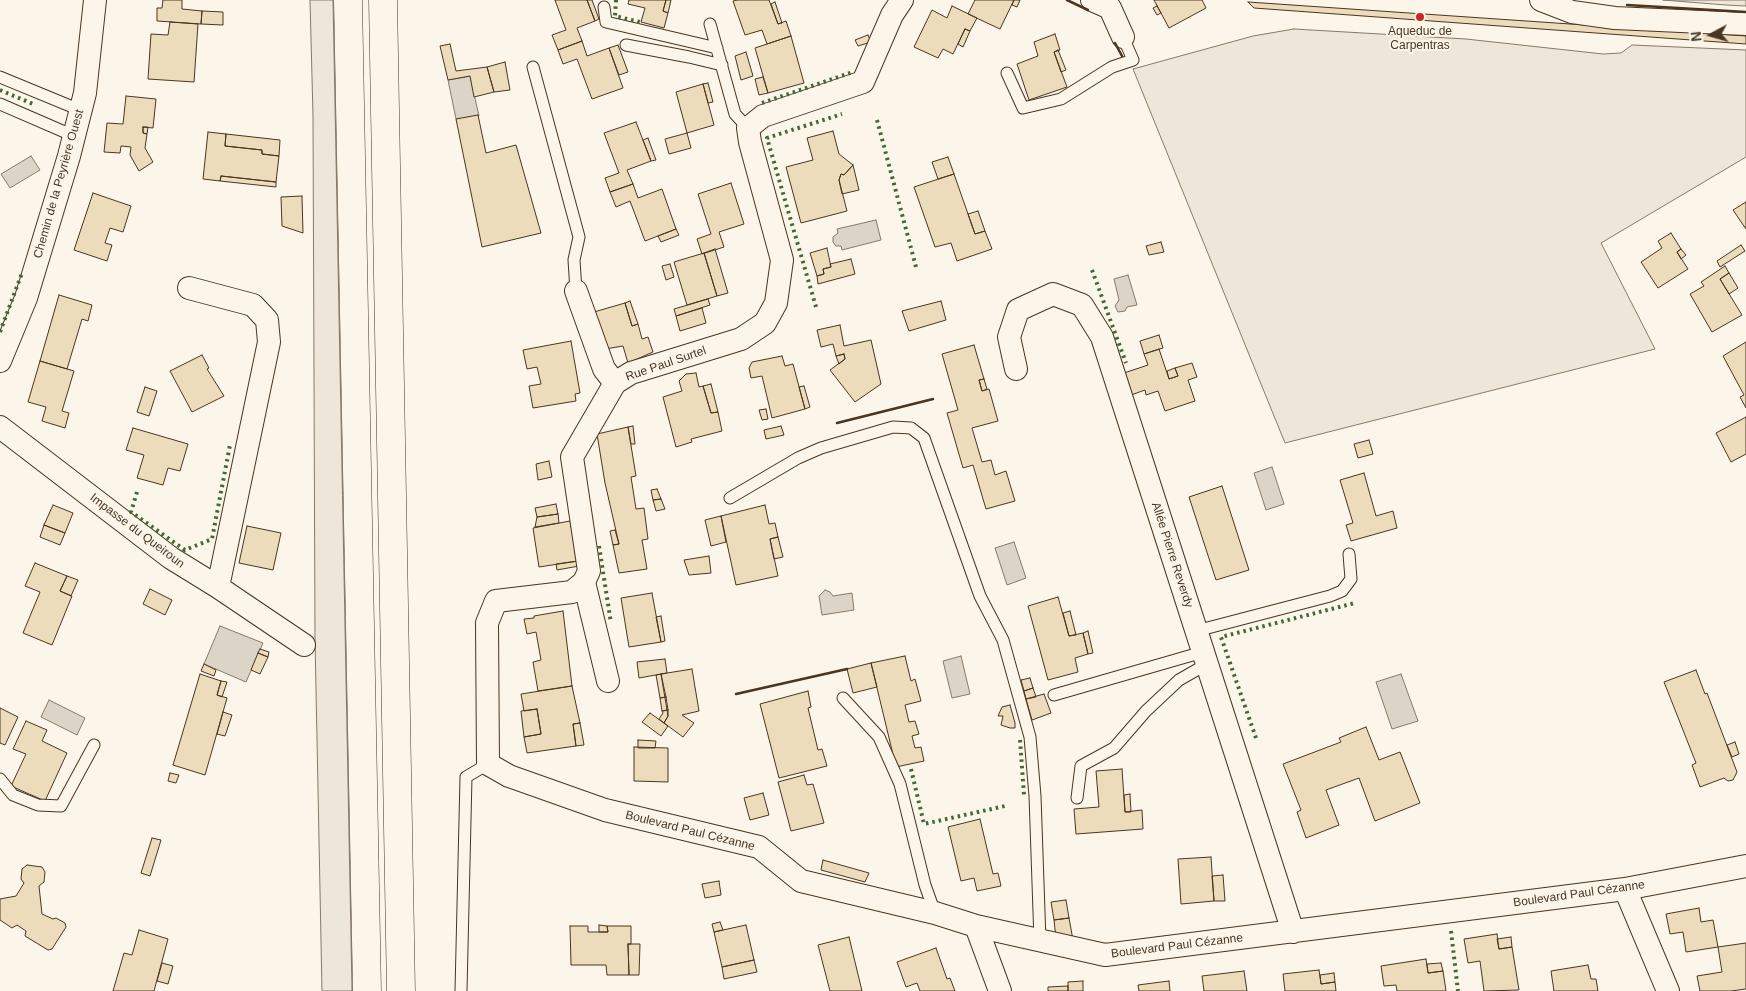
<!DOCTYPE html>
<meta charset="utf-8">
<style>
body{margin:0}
#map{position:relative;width:1746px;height:991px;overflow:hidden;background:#fbf6e9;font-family:Helvetica,sans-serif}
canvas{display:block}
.north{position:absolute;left:1686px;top:10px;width:50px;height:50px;-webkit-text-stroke:4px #fbf6e9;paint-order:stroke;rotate:264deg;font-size:14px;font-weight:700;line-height:20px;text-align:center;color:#4a3520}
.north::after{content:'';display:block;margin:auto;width:18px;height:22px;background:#4a3520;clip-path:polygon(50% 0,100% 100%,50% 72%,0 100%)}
</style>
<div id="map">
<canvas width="1746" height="991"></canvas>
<div class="north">N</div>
</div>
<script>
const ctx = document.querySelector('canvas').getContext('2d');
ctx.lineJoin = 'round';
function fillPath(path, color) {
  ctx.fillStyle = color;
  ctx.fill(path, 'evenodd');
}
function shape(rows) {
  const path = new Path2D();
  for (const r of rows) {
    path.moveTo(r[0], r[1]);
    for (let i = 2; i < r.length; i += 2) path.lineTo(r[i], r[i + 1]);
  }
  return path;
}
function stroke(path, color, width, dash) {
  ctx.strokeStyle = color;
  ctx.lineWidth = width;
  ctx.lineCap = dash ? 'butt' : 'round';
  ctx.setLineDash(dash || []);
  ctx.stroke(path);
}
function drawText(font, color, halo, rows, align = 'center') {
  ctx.font = font + ' Helvetica,sans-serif';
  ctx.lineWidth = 4;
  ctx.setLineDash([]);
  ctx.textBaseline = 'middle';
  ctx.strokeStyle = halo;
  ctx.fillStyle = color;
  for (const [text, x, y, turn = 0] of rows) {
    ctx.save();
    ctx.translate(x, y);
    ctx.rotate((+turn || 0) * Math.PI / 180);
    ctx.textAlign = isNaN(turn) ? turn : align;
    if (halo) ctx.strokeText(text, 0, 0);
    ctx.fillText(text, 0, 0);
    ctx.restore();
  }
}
const green = shape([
 [310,0,333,0,352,991,322,991,315,639,313,116,310,0],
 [1663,0,1746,0,1746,6,1726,5,1663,0],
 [1294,29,1466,39,1603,54,1621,53,1632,45,1746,50,1746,157,1601,243,1655,349,1285,443,1133,69,1253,36,1294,29]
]);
const water = shape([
 [470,76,479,116,456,119,448,80,470,76],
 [31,156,40,170,10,188,1,174,31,156],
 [876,220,881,240,842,250,841,246,836,246,833,242,833,237,838,233,837,229,876,220],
 [1128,275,1137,305,1127,307,1125,311,1118,312,1115,306,1119,300,1114,279,1128,275],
 [1272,467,1284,504,1266,510,1254,473,1272,467],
 [1014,542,1026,578,1007,585,995,548,1014,542],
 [825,590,830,592,833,596,852,593,854,610,822,615,819,596,825,590],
 [220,626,263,643,246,682,204,664,220,626],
 [961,656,970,694,952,698,943,661,961,656],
 [1401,674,1418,721,1392,729,1376,682,1401,674],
 [49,700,85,718,77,735,41,717,49,700]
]);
const building = shape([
 [163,0,182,0,182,9,202,11,201,24,157,21,157,8,162,8,163,0],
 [555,0,587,0,595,21,577,28,582,41,558,50,552,35,566,30,555,0],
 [587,0,592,0,599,19,595,21,587,0],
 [629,0,666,0,663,11,668,13,664,28,641,22,645,8,628,4,629,0],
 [666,0,671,0,668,13,663,11,666,0],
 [737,0,769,0,778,24,786,21,791,36,767,44,762,30,745,35,733,1,737,0],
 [975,0,1014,0,1000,29,968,14,975,0],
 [1014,0,1020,0,1017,7,1012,5,1014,0],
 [1154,0,1202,0,1206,8,1169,28,1154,0],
 [775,2,782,23,778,24,771,4,775,2],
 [1248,2,1746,36,1746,44,1254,8,1248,2],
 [952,6,977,18,970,31,965,29,953,54,943,49,938,58,914,47,932,10,947,18,952,6],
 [1157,6,1161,13,1157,15,1153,8,1157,6],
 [202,11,223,12,223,25,201,24,202,11],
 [170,22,198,24,194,82,148,79,151,34,168,35,170,22],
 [965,29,970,31,963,47,958,44,965,29],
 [1055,34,1060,50,1054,52,1067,87,1029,100,1017,64,1038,56,1034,42,1055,34],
 [868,35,871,42,858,46,855,40,868,35],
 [791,36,804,83,768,93,755,48,791,36],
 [582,41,587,56,609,48,623,88,592,99,577,59,563,64,558,50,582,41],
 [450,44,456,71,487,67,494,92,474,97,470,76,448,80,440,46,450,44],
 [618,45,628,72,619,75,609,48,618,45],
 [1058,50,1066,70,1061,72,1054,52,1058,50],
 [746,52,753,76,741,80,735,56,746,52],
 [505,62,510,90,494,92,487,67,505,62],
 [763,77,768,93,759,95,755,79,763,77],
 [708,83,713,102,708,103,703,84,708,83],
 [703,84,714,125,687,133,676,92,703,84],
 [126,96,156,99,153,128,143,127,143,133,147,134,145,148,153,162,139,171,130,155,131,147,121,146,120,153,104,152,107,123,123,124,126,96],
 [478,115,486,153,516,145,541,233,482,247,456,119,478,115],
 [636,122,651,161,627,170,633,184,610,192,605,178,619,173,604,133,636,122],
 [143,127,148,127,147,134,143,133,143,127],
 [833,131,839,154,853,165,844,175,841,174,839,180,847,211,801,223,786,167,813,160,807,138,833,131],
 [208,132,226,134,225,146,262,150,262,154,279,156,276,182,221,176,220,181,203,179,208,132],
 [687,133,691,148,669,154,665,139,687,133],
 [226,134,280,140,279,156,262,154,262,150,225,146,226,134],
 [648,138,656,160,651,161,643,140,648,138],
 [948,157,954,174,938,179,932,162,948,157],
 [853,165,859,190,842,194,839,180,841,174,844,175,853,165],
 [954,174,975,234,985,231,992,249,957,261,951,243,935,247,914,187,954,174],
 [221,176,276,182,276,187,220,181,221,176],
 [731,183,744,224,719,232,724,247,702,254,697,239,711,234,698,194,731,183],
 [633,184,638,198,662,189,676,229,645,241,630,201,616,207,610,192,633,184],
 [93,193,131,206,123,232,110,228,105,243,112,245,107,261,74,250,93,193],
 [302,196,303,233,282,226,281,197,302,196],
 [1746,202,1746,229,1733,210,1746,202],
 [978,211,985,231,975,234,968,214,978,211],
 [676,229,679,235,661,242,658,236,676,229],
 [1671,233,1681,249,1677,252,1688,269,1658,288,1641,262,1662,248,1658,241,1671,233],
 [1161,242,1164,252,1149,255,1146,246,1161,242],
 [1741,245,1745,251,1720,267,1717,261,1741,245],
 [827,248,831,267,823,269,824,274,817,276,810,253,827,248],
 [715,249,728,293,717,296,704,253,715,249],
 [1681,249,1686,255,1681,259,1677,252,1681,249],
 [704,253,717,296,687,305,674,262,704,253],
 [851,259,855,274,818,284,817,276,824,274,823,269,831,267,830,264,851,259],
 [670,264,674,277,666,280,662,266,670,264],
 [1725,266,1729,273,1720,279,1742,315,1712,332,1690,294,1704,286,1701,282,1725,266],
 [1729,273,1738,288,1729,294,1720,279,1729,273],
 [59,295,92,305,88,321,82,319,67,369,40,361,59,295],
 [708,299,710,305,676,316,674,309,708,299],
 [630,301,638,324,632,326,625,303,630,301],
 [941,301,946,320,909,331,902,311,941,301],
 [625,303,632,326,638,324,642,339,648,337,653,352,628,363,623,346,605,349,594,312,625,303],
 [702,308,706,323,680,331,676,316,702,308],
 [840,325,844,346,871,340,881,384,855,402,830,370,845,359,844,354,836,356,833,344,821,347,817,330,840,325],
 [1159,335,1163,348,1144,354,1140,341,1159,335],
 [571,341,580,393,575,394,576,401,533,408,529,386,541,384,537,367,527,369,523,350,571,341],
 [1746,342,1746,408,1740,397,1744,395,1723,356,1746,342],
 [974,345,984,379,979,380,982,391,989,389,998,421,972,428,982,462,991,460,995,475,1006,471,1015,501,986,509,973,465,963,468,947,413,958,410,942,354,974,345],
 [1159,349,1169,379,1178,376,1175,368,1192,363,1197,377,1188,380,1195,401,1165,411,1158,391,1146,395,1145,390,1131,395,1124,373,1148,365,1144,354,1159,349],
 [844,354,845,359,839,364,836,356,844,354],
 [202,355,209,368,207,369,224,396,192,412,170,371,202,355],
 [782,356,785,366,793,364,805,409,772,418,762,376,751,378,749,368,752,362,782,356],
 [40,361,74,371,62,411,69,413,65,428,42,421,46,407,28,402,40,361],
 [1175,368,1178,376,1169,379,1167,371,1175,368],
 [696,373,699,387,703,386,711,413,718,412,722,431,691,439,692,442,676,447,663,397,682,391,679,381,686,374,696,373],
 [984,379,987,389,982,391,979,380,984,379],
 [711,384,718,412,711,413,703,386,711,384],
 [804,386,810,407,805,409,799,387,804,386],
 [145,387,157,391,149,416,137,412,145,387],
 [766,409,768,419,762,420,759,410,766,409],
 [1746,417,1746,454,1731,462,1716,433,1746,417],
 [633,426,635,444,631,444,628,427,633,426],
 [781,426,784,435,766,439,764,430,781,426],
 [628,427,636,476,631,477,636,509,644,508,648,539,642,540,647,569,619,573,613,545,619,544,605,483,597,434,628,427],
 [133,428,188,444,180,471,168,468,163,485,137,478,144,455,126,450,133,428],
 [1369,440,1373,454,1358,458,1354,444,1369,440],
 [549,461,552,477,538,480,536,464,549,461],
 [1364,473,1376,516,1393,511,1397,528,1351,541,1346,525,1353,523,1340,480,1364,473],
 [1222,486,1249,570,1216,580,1189,497,1222,486],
 [657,489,661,499,653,500,651,490,657,489],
 [661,499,665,509,656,511,653,500,661,499],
 [556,504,558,514,537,517,535,508,556,504],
 [53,505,73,513,65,533,44,525,53,505],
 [765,505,769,524,775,523,778,537,770,539,778,576,736,585,721,516,765,505],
 [558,514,559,523,535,527,537,517,558,514],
 [721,516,726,542,711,546,705,520,721,516],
 [570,521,578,561,539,567,533,528,570,521],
 [44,525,65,533,60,545,40,537,44,525],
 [247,526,281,533,273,570,239,563,247,526],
 [615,530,619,544,613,545,610,531,615,530],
 [778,537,783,557,774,559,770,539,778,537],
 [709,556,711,573,689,575,684,560,709,556],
 [578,561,579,566,557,570,556,564,578,561],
 [35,563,67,576,60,591,72,596,52,645,23,633,40,592,25,586,35,563],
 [67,576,78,580,71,596,60,591,67,576],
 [150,589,172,600,165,615,143,604,150,589],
 [652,593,661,642,629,647,621,598,652,593],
 [1058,597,1069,636,1083,633,1088,654,1075,658,1078,672,1048,680,1028,606,1058,597],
 [563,611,572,686,538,691,533,662,541,660,536,632,527,634,524,619,534,618,534,616,563,611],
 [1070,611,1076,635,1069,636,1063,613,1070,611],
 [661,616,665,641,661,642,656,617,661,616],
 [1088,631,1093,653,1088,654,1083,633,1088,631],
 [260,649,269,652,268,657,258,653,260,649],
 [258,653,268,657,260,674,251,670,258,653],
 [905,656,911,681,915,679,921,701,905,705,909,722,915,721,919,734,912,736,915,748,921,747,924,761,896,767,871,663,905,656],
 [665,659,667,673,639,678,637,662,665,659],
 [871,663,877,687,853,693,847,669,871,663],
 [204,664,216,670,214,676,201,671,204,664],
 [692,669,699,711,682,715,694,723,683,737,664,723,668,716,661,674,692,669],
 [1696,670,1705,694,1707,693,1737,772,1733,780,1728,781,1724,778,1700,787,1692,765,1696,763,1664,682,1696,670],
 [200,674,221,681,217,695,227,698,205,775,173,765,200,674],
 [661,674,666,697,660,698,656,675,661,674],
 [1030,678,1033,688,1024,691,1021,680,1030,678],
 [221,681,227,682,222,697,217,695,221,681],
 [572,686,580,723,573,724,576,746,527,753,524,737,541,734,537,709,524,711,521,694,572,686],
 [1033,688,1036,697,1026,699,1024,691,1033,688],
 [808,691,811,707,808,708,818,750,822,749,827,766,779,778,760,704,808,691],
 [1044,694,1051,713,1032,720,1026,699,1044,694],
 [666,697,668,710,662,711,660,698,666,697],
 [1010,705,1015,723,1015,728,1010,728,1001,725,1003,716,998,716,1002,707,1010,705],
 [0,708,18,717,5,745,0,743,0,708],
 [537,709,541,734,524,737,521,711,537,709],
 [668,710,668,716,664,723,659,719,663,713,662,711,668,710],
 [223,712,232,715,225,736,217,734,223,712],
 [650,713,668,726,661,736,642,722,650,713],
 [26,721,47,730,42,741,67,753,45,801,11,786,26,754,13,749,26,721],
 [580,723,584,745,576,746,573,724,580,723],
 [1366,727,1379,760,1400,752,1420,803,1375,821,1359,778,1326,790,1339,825,1306,838,1297,812,1301,810,1283,764,1341,742,1339,738,1366,727],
 [638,740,656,741,655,748,638,748,638,740],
 [1735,742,1739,754,1732,757,1727,745,1735,742],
 [634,747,668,748,668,782,634,781,634,747],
 [1122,769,1125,812,1142,810,1143,829,1076,834,1074,809,1099,807,1096,771,1122,769],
 [170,773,179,775,176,783,168,781,170,773],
 [804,775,807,785,813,784,824,823,791,831,778,782,804,775],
 [763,793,769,815,750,820,744,798,763,793],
 [1130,794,1131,812,1125,812,1124,795,1130,794],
 [980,819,993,874,998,873,1001,886,977,891,974,878,961,881,948,827,980,819],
 [152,838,161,840,150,876,141,873,152,838],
 [1211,857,1214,901,1181,904,1178,859,1211,857],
 [823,860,869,873,865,882,821,870,823,860],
 [27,865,42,867,45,872,44,882,39,886,42,914,53,919,56,918,65,923,66,927,52,949,48,950,25,936,26,931,17,925,12,928,0,920,0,899,16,896,24,883,21,879,22,869,27,865],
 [1223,875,1225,901,1214,901,1212,876,1223,875],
 [719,881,721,895,705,898,702,884,719,881],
 [1066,900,1069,918,1054,920,1051,902,1066,900],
 [1699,908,1701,922,1713,920,1718,947,1686,952,1683,932,1670,934,1666,914,1699,908],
 [1069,918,1073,940,1056,938,1054,920,1069,918],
 [720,922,723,930,714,932,712,924,720,922],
 [599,925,607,926,608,932,599,932,599,925],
 [746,925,754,960,722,967,714,932,746,925],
 [570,926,588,926,588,932,608,932,607,926,631,926,631,944,628,944,629,975,607,975,606,965,571,965,570,926],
 [139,930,168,939,154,991,113,991,124,953,132,955,139,930],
 [1497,934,1499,949,1512,947,1519,990,1484,991,1480,961,1468,963,1464,939,1497,934],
 [849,937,862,991,830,991,818,945,849,937],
 [1511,937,1512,947,1499,949,1497,939,1511,937],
 [1746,943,1746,989,1731,991,1700,991,1697,976,1722,972,1718,947,1746,943],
 [628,944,640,944,639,975,629,975,628,944],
 [936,948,947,979,950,978,955,991,920,991,917,983,906,987,897,962,936,948],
 [1426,959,1428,973,1443,971,1446,991,1397,991,1396,985,1384,986,1381,966,1426,959],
 [754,960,757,972,724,979,722,967,754,960],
 [162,963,173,966,168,984,157,981,162,963],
 [1441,963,1443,971,1428,973,1427,964,1441,963],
 [1588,965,1591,979,1596,979,1598,991,1554,991,1551,971,1588,965],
 [1319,970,1321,984,1335,982,1336,991,1285,991,1283,974,1319,970],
 [1244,971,1247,991,1204,991,1202,976,1244,971],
 [1334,973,1335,982,1321,984,1320,975,1334,973],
 [1083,981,1083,991,1068,991,1068,982,1083,981],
 [1169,981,1170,991,1139,991,1138,985,1169,981],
 [1068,986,1068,991,1048,991,1048,987,1068,986]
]);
const service = shape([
 [604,7,606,22,717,48],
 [710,24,735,114,748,128],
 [626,45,689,57,722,65],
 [533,67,579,237,574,260,576,291],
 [1007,73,1023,108,1061,99,1112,67,1133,60,1123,37],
 [0,77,80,110],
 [0,104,74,136],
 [730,498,798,458,821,448,893,427,911,428,924,438,980,596,1003,640,1030,737,1035,796,1040,941],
 [1196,631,1330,596,1342,591,1351,579,1349,554],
 [1054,695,1203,652],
 [843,698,879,737,900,784,925,885,935,913],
 [0,779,13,795,38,805,61,806,94,745],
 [1077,798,1081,766,1114,748,1146,711,1179,680,1207,664],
 [461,991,466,777,488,764]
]);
const minor = shape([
 [902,0,892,15,863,82,763,116,748,128,750,142,782,260,776,303,765,323,741,339,631,373,615,383,572,457,589,571,584,582,572,592,496,601,487,623,488,764,509,776,605,810,759,847,801,881,935,913,976,926,1105,955,1625,889,1746,866],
 [1092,0,1110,8,1123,37],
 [1541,0,1572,12,1615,18,1746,24],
 [189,288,253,305,267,320,269,342,218,587],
 [576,291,604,369,615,383],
 [0,361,26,298,69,156,85,93,95,0],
 [1016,369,1009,337,1018,310,1053,294,1082,305,1102,337,1293,932],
 [0,427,171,558,218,587,304,645],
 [584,582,608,681],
 [1625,889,1668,991],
 [976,926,1000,991]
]);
const secondary = shape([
 [348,0,367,991],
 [383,0,401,991]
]);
const hedge = shape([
 [616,0,615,16,640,22],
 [0,90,33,104],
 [762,103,853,72],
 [877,120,916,267],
 [1092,270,1126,363],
 [816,307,767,138,842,114],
 [0,332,22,273],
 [137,492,131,512,185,550,212,539,230,445],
 [599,546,611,623],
 [1256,738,1221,637,1355,603],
 [1020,740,1024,795],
 [911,769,924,824,1005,806],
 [1451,931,1458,991]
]);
const wall = shape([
 [1067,0,1088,10],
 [1627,5,1746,12],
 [1115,43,1122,56],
 [837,423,933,399],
 [736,694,847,669]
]);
const markers = [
 [1420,17,5,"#c62828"]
];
const poiNames = [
 ["Aqueduc de",1420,32],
 ["Carpentras",1420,46]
];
const streetNames = [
 ["Chemin de la Peyrière Ouest",59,184,-74],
 ["Rue Paul Surtel",666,364,-19],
 ["Impasse du Queiroun",137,531,37],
 ["Allée Pierre Reverdy",1172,555,72],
 ["Boulevard Paul Cézanne",690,831,14],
 ["Boulevard Paul Cézanne",1579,894,-8],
 ["Boulevard Paul Cézanne",1177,946,-7]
];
fillPath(green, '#ede6d9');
stroke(green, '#887966', 1);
fillPath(water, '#dcd4c6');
stroke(water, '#887966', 1);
fillPath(building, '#ecdcbc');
stroke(building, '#4a3520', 1);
stroke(service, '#4a3520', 13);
stroke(minor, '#4a3520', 24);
stroke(secondary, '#4a3520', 29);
stroke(service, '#fbf6e9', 11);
stroke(minor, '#fbf6e9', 22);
stroke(secondary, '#fbf6e9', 28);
stroke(hedge, '#436837', 4, [2.5, 4]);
stroke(wall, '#4a3520', 2.5);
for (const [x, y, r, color] of markers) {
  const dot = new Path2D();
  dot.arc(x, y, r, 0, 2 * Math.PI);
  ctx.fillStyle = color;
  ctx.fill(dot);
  stroke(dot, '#fbf6e9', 2);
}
drawText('12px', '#4a3520', '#fbf6e9', poiNames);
drawText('12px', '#4a3520', '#fbf6e9', streetNames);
</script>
